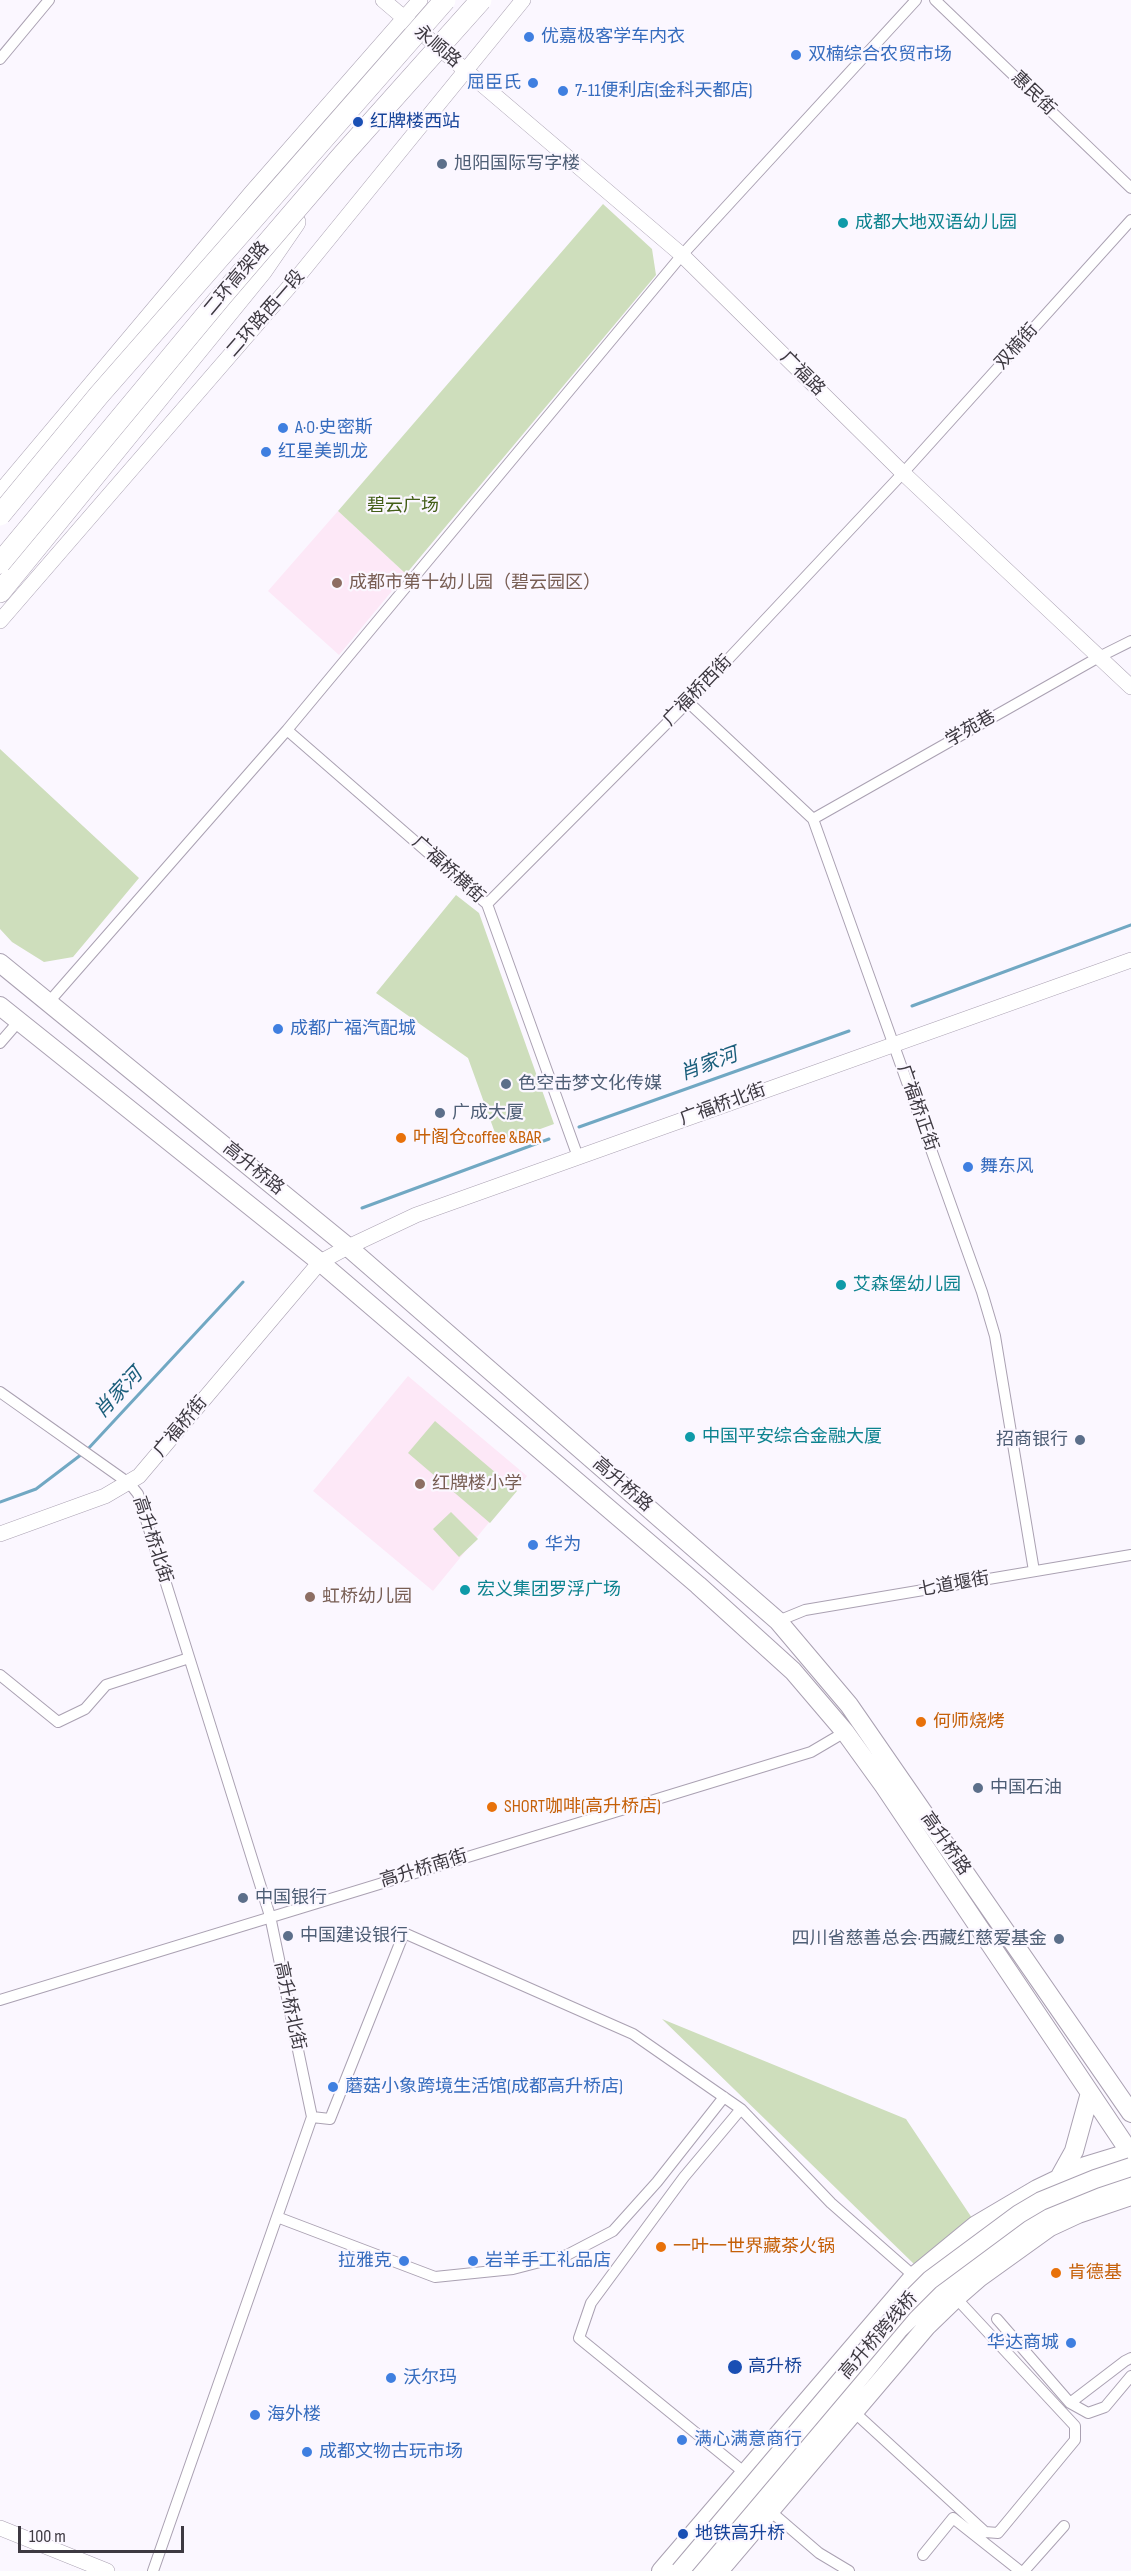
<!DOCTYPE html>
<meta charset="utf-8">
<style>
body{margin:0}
#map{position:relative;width:1131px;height:2571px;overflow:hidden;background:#fbf7ff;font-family:"Sofia Sans Condensed",sans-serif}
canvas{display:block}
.scale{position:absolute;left:18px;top:2526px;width:166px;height:27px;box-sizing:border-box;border:3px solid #3d3941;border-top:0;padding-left:8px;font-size:18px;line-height:21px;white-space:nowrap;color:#3d3941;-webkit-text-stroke:4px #fbf7ff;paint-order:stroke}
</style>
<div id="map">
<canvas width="1131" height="2571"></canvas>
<div class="scale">100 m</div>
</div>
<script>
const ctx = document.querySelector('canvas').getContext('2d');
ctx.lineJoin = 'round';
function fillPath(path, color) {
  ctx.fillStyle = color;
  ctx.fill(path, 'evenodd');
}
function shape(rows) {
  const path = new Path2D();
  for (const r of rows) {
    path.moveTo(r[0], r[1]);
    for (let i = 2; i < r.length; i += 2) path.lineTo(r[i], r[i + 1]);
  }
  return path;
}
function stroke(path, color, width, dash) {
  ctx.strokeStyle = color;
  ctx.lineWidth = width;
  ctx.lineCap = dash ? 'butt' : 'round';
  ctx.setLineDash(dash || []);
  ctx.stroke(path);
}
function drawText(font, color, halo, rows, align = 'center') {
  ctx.font = font + ' "Sofia Sans Condensed","Noto Sans SC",sans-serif';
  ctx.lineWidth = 4.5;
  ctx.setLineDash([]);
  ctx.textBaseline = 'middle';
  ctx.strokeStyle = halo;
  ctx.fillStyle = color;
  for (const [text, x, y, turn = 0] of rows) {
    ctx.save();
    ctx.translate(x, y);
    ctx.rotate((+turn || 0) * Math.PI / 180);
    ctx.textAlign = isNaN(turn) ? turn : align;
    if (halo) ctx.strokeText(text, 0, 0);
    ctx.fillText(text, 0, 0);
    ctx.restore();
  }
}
const education = shape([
 [338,511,406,574,339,655,268,591],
 [408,1376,527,1476,433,1591,313,1491]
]);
const green = shape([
 [603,204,652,249,656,275,406,574,338,511],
 [0,749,139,878,73,957,44,962,12,942,0,929],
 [456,895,479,913,554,1124,499,1144,468,1058,376,993],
 [435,1421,517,1491,490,1523,408,1453],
 [451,1512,478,1539,459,1557,433,1529],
 [662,2019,906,2119,972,2218,914,2264]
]);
const stream = shape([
 [912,1006,1131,925],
 [579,1127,849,1031],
 [362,1208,549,1139],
 [87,1450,243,1282],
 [0,1502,36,1489,82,1454]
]);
const street = shape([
 [935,0,1131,188],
 [0,59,49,0],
 [688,702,813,819,982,1292,995,1336,1034,1571],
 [287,730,487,904,578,1157],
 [813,819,1099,657,1131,641],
 [487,904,688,702,903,473,1131,220],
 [48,1003,287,730,682,255,916,0],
 [0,1043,19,1021],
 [0,1392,130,1484,138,1494,270,1916,312,2117,153,2571],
 [778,1621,805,1610,1131,1555],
 [0,1675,58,1722,85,1709,106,1685,189,1658],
 [0,2000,811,1752,845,1732],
 [741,2109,684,2177,591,2303,579,2338,745,2473],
 [312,2117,330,2119,404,1933,633,2034,741,2109,831,2203,914,2276],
 [277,2217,435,2277,513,2269,567,2255,613,2231,657,2182,724,2097],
 [997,2319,1070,2403,1088,2413,1105,2407,1131,2376],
 [1070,2403,1125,2361,1131,2358],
 [853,2411,985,2532,998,2533,1075,2440,1075,2426,956,2298],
 [769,2510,819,2553,849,2571],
 [923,2555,953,2518,1020,2571],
 [1024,2571,1064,2526]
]);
const secondary = shape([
 [383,0,682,255,903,473,1131,687],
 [0,492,251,193,420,0],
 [0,621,296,279,523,0],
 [0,1534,105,1496,139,1476,320,1262,348,1247,416,1215,1131,960],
 [0,2528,107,2571]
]);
const primary = shape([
 [0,963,348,1247,778,1621,849,1705,1131,2113],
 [0,1006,320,1262,698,1585,793,1671,845,1732,884,1786,1131,2154],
 [1059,2178,1074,2151,1090,2093],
 [661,2571,914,2276,976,2225,1037,2189,1085,2166,1131,2152],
 [702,2571,899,2329,940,2289,1027,2226,1099,2190,1131,2180],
 [719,2571,927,2326,956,2298,979,2278,1050,2227,1078,2214,1131,2196]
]);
const highway = shape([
 [0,592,262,270,295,222]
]);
const primaryBridge = shape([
 [680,2571,903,2307,930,2280,1019,2214,1041,2201,1095,2179,1131,2167]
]);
const highwayBridge = shape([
 [0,515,99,395,445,0],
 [0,563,221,297,340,158,481,0]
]);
const markers = [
 [529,37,6,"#3f7fe0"],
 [796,55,6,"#3f7fe0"],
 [533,83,6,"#3f7fe0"],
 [563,91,6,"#3f7fe0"],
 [358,122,6,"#1a4fb4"],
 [442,164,6,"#5c6f8a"],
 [843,223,6,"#0f9aa8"],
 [283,428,6,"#3f7fe0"],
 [266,452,6,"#3f7fe0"],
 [337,583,6,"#8d6e63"],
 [278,1029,6,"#3f7fe0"],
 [506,1084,6,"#5c6f8a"],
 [440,1113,6,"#5c6f8a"],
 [401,1138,6,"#e8710a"],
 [968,1167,6,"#3f7fe0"],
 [841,1285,6,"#0f9aa8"],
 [690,1437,6,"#0f9aa8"],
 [1080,1440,6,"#5c6f8a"],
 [420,1484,6,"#8d6e63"],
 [533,1545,6,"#3f7fe0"],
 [465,1590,6,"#0f9aa8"],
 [310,1597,6,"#8d6e63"],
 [921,1722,6,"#e8710a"],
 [978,1788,6,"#5c6f8a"],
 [492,1807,6,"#e8710a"],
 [243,1898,6,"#5c6f8a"],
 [288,1936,6,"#5c6f8a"],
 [1059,1939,6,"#5c6f8a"],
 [333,2087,6,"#3f7fe0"],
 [661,2247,6,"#e8710a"],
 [404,2261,6,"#3f7fe0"],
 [473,2261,6,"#3f7fe0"],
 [1056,2273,6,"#e8710a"],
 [1071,2343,6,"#3f7fe0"],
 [735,2367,8,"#1a4fb4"],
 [391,2378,6,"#3f7fe0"],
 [255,2415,6,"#3f7fe0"],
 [682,2440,6,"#3f7fe0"],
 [307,2452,6,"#3f7fe0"],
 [683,2534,6,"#1a4fb4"]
];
const shopNames = [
 ["优嘉极客学车内衣",541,37],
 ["双楠综合农贸市场",808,55],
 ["屈臣氏",521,83,"right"],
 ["7-11便利店(金科天都店)",575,91],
 ["A·O·史密斯",295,428],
 ["红星美凯龙",278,452],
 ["成都广福汽配城",290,1029],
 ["舞东风",980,1167],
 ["华为",545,1545],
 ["蘑菇小象跨境生活馆(成都高升桥店)",345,2087],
 ["拉雅克",392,2261,"right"],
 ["岩羊手工礼品店",485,2261],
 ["华达商城",1059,2343,"right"],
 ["沃尔玛",403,2378],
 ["海外楼",267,2415],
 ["满心满意商行",694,2440],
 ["成都文物古玩市场",319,2452]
];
const streetNames = [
 ["永顺路",437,47,40],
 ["惠民街",1033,94,44],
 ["二环高架路",237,279,-50],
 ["二环路西一段",266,314,-49],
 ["双楠街",1017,347,-48],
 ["广福路",802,374,45],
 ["广福桥西街",698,691,-46],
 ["学苑巷",971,729,-30],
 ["广福桥横街",448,870,42],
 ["广福桥北街",723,1105,-20],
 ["广福桥正街",917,1108,71],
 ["高升桥路",253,1169,39],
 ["广福桥街",181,1427,-50],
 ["高升桥路",622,1485,41],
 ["高升桥北街",152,1540,72],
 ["七道堰街",954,1585,-10],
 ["高升桥路",945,1844,55],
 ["高升桥南街",424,1869,-17],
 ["高升桥北街",289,2006,78],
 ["高升桥跨线桥",879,2336,-49]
];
const transitNames = [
 ["红牌楼西站",370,122],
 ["高升桥",748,2367],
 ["地铁高升桥",695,2534]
];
const serviceNames = [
 ["旭阳国际写字楼",454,164],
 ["色空击梦文化传媒",518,1084],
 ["广成大厦",452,1113],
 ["招商银行",1068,1440,"right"],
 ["中国石油",990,1788],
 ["中国银行",255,1898],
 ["中国建设银行",300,1936],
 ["四川省慈善总会·西藏红慈爱基金",1047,1939,"right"]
];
const cultureNames = [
 ["成都大地双语幼儿园",855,223],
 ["艾森堡幼儿园",853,1285],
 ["中国平安综合金融大厦",702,1437],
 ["宏义集团罗浮广场",477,1590]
];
const parkNames = [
 ["碧云广场",403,506]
];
const educationNames = [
 ["成都市第十幼儿园（碧云园区）",349,583],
 ["红牌楼小学",432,1484],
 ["虹桥幼儿园",322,1597]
];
const foodNames = [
 ["叶阁仓coffee &BAR",413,1138],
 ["何师烧烤",933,1722],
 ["SHORT咖啡(高升桥店)",504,1807],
 ["一叶一世界藏茶火锅",673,2247],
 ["肯德基",1068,2273]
];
const waterNames = [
 ["肖家河",709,1065,-20],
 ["肖家河",119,1394,-47]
];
fillPath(education, '#fde8f7');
fillPath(green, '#cedebc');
stroke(stream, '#71a8c3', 3);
stroke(street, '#aaa1b2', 12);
stroke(secondary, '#aaa1b2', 16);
stroke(primary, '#aaa1b2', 20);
stroke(highway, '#aaa1b2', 22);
stroke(street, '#fff', 10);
stroke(secondary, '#fff', 15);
stroke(primary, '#fff', 18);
stroke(highway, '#fff', 21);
stroke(primaryBridge, '#aaa1b2', 20, []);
stroke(highwayBridge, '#aaa1b2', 22, []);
stroke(primaryBridge, '#fff', 18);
stroke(highwayBridge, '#fff', 21);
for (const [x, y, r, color] of markers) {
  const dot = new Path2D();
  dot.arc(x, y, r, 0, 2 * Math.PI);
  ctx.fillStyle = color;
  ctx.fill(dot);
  stroke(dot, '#fbf7ff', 2);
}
drawText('18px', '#366cbe', '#fbf7ff', shopNames, 'left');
drawText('18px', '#3d3941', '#fbf7ff', streetNames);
drawText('18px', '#164399', '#fbf7ff', transitNames, 'left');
drawText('18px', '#4e5e75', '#fbf7ff', serviceNames, 'left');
drawText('18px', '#0d838f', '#fbf7ff', cultureNames, 'left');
drawText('18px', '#435e18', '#fbf7ff', parkNames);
drawText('18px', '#785e54', '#fbf7ff', educationNames, 'left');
drawText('18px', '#c56008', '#fbf7ff', foodNames, 'left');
drawText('italic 20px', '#1a5e7b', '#fbf7ff', waterNames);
</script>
